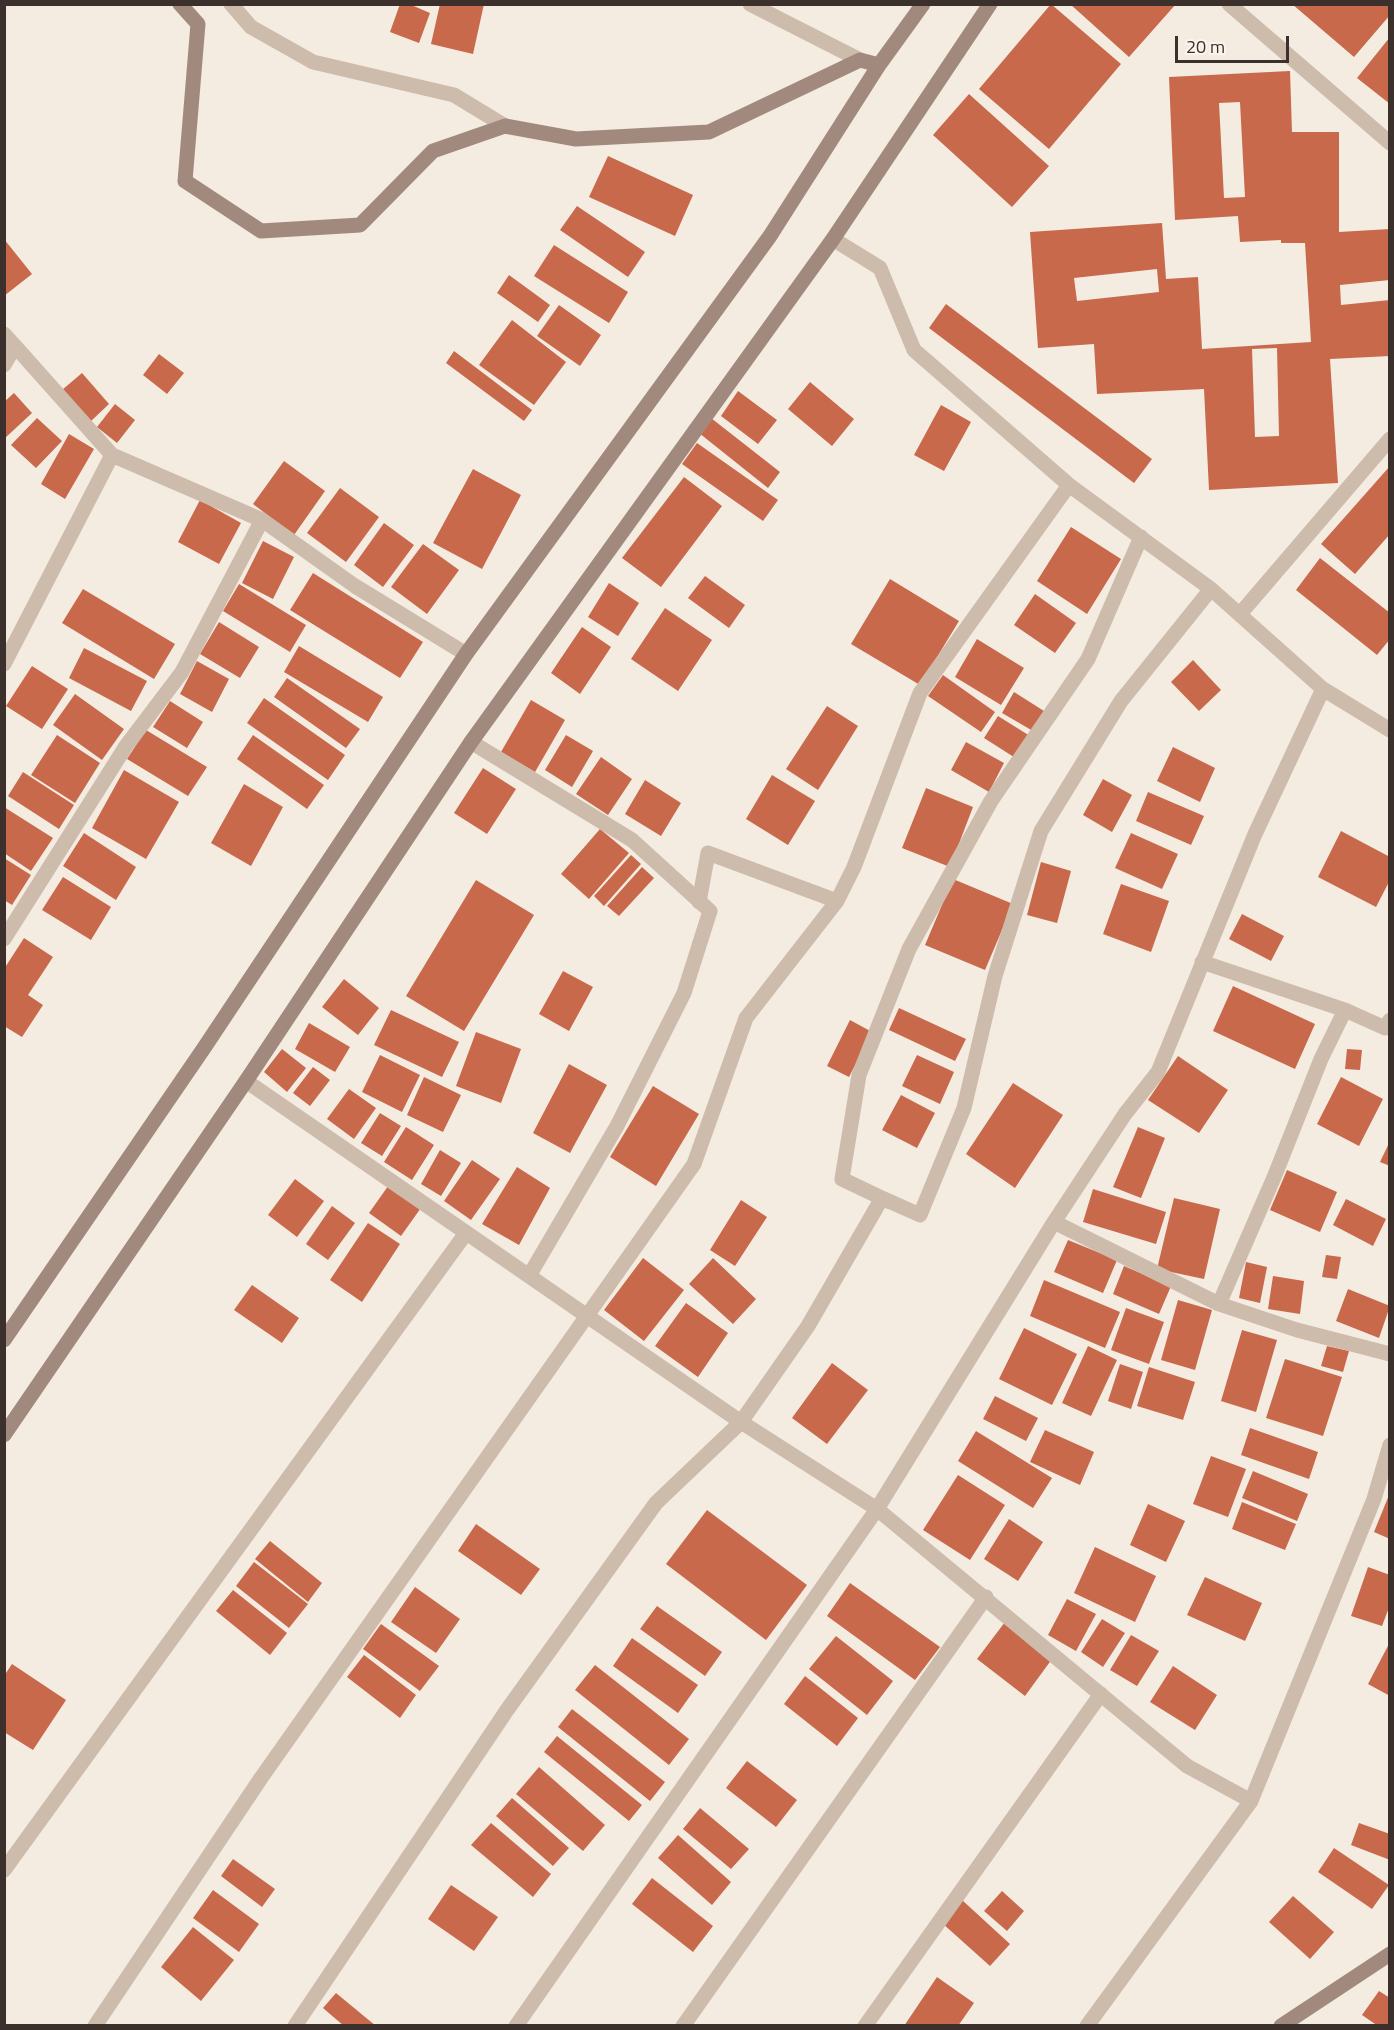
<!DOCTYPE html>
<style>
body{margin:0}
#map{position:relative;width:1394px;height:2030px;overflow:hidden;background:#f4ebe1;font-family:"Titillium Web",sans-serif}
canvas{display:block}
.frame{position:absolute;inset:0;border:6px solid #3b302b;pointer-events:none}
.scale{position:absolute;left:1175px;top:36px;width:114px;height:27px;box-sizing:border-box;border:3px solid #3b302b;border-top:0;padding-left:8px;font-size:18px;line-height:21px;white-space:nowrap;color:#3b302b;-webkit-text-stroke:4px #fbf5ee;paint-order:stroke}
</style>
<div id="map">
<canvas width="1394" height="2030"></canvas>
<div class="frame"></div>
<div class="scale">20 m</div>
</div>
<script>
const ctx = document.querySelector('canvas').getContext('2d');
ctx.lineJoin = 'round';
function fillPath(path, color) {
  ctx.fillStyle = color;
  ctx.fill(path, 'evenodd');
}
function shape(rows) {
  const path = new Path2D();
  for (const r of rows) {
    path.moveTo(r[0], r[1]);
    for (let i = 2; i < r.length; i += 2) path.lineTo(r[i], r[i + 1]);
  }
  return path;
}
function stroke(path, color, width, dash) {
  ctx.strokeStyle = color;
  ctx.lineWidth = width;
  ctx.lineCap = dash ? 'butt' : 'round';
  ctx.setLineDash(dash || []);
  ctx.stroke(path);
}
const building = shape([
 [400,4,409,4,430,13,419,43,390,32],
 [440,4,484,4,473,54,431,44],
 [1051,4,1121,64,1049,149,979,89],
 [1070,4,1176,4,1129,57],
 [1292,4,1390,4,1390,15,1354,57],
 [1390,37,1390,104,1357,78],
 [1290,71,1292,132,1339,132,1339,232,1390,229,1390,280,1340,285,1341,305,1390,300,1390,356,1330,359,1338,483,1209,490,1204,389,1097,394,1094,344,1038,348,1030,232,1162,223,1166,279,1198,277,1202,349,1311,342,1305,243,1281,243,1281,240,1240,242,1238,216,1175,220,1169,77],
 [1240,102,1245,197,1224,198,1219,103],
 [1157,269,1159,292,1077,301,1074,278],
 [1277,348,1279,436,1255,437,1252,349],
 [969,94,1049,166,1012,207,933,135],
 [608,156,693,195,675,236,589,197],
 [577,206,645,252,628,277,560,230],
 [4,239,32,274,4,296],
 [554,245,628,292,609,323,534,276],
 [509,275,550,305,538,322,497,293],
 [946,304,1152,459,1134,483,929,328],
 [559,305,601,335,580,366,537,336],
 [512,320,566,362,534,405,479,365],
 [454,351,532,410,524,421,446,363],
 [159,354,184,373,167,394,143,375],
 [82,373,109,404,90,422,62,390],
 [810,382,854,419,832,446,788,409],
 [738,391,777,420,758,444,721,416],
 [14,393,32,413,4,439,4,402],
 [115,404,135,420,117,443,97,427],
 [941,405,971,422,944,471,914,455],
 [37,418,62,441,36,468,11,445],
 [711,418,780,472,768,488,699,433],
 [69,434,94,449,65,499,41,484],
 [697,443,778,500,763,521,682,464],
 [284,461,325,491,294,535,253,504],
 [1390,466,1390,534,1355,574,1321,544],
 [473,469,521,495,482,569,433,543],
 [684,477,722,506,661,587,622,558],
 [340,488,379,517,346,562,307,533],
 [200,500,241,523,219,564,178,542],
 [384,523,414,545,383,587,354,565],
 [1071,527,1121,559,1087,614,1037,581],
 [263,541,294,557,273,599,242,583],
 [423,544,459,570,427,614,391,587],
 [1320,558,1390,613,1390,639,1377,655,1296,590],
 [313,573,423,642,400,678,290,610],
 [705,576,745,605,729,628,688,598],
 [890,579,959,621,920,685,851,644],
 [609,583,639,603,618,636,588,617],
 [239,584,306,625,290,652,223,611],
 [83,589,175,644,154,679,62,623],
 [1035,594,1076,623,1055,653,1014,625],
 [665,608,712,640,678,691,631,659],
 [219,622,259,647,240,678,200,654],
 [582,627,611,647,580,694,551,673],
 [977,639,1024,668,1001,705,955,677],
 [299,646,383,697,368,722,284,672],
 [84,648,147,681,131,711,69,678],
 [1193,660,1221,690,1199,711,1171,682],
 [197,661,229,679,212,712,180,694],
 [32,666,68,689,42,729,6,706],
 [943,675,995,712,981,732,928,696],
 [287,678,360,729,346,748,274,697],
 [1014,692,1044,711,1033,731,1002,713],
 [75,694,124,729,102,760,53,725],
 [264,698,345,755,328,780,247,723],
 [531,700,565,720,535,772,501,752],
 [170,701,203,722,187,748,153,727],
 [827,706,858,726,818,790,786,769],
 [998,716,1030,736,1017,759,984,738],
 [146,730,207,767,188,796,127,759],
 [57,735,100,763,75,803,31,775],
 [253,735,324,785,307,809,237,759],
 [566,735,593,751,572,787,545,770],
 [966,742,1004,763,989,792,951,770],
 [1173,747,1215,768,1200,802,1157,781],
 [601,757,632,779,608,815,576,794],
 [483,768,516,789,487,834,454,813],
 [124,770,179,802,146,859,92,828],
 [23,772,74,805,59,829,8,796],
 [772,775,815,801,788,845,746,819],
 [1103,779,1132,795,1112,832,1083,815],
 [645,780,681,803,661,836,625,814],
 [244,784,283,807,251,866,211,843],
 [926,788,973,807,950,867,902,848],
 [1148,792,1204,816,1191,845,1136,821],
 [4,807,53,838,31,871,4,853],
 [600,829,629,853,589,899,561,874],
 [1341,831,1390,857,1390,880,1376,907,1318,877],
 [84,833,136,867,116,900,63,866],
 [1131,833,1178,854,1162,889,1115,868],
 [631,855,641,864,604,906,594,896],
 [4,858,31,875,12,905,4,900],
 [1041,862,1071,871,1057,923,1027,915],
 [642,867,654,878,619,916,607,906],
 [63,877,111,907,91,940,42,910],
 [953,879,1013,904,985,970,925,945],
 [476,880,534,915,464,1031,406,996],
 [1121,884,1169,901,1151,952,1103,934],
 [1242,914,1284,936,1271,961,1229,939],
 [24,938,53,957,28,995,43,1005,22,1037,4,1026,4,969],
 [563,971,593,987,569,1031,539,1014],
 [344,979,379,1008,358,1035,322,1007],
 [1233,986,1315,1024,1295,1069,1213,1031],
 [899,1008,966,1039,955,1061,889,1030],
 [391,1010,459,1042,442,1077,374,1045],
 [850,1020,872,1032,849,1077,827,1066],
 [309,1023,350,1047,335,1072,295,1049],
 [476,1032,521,1049,501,1103,456,1086],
 [282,1049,306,1068,287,1092,264,1072],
 [1347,1049,1362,1050,1360,1070,1345,1069],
 [380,1055,420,1075,402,1112,362,1092],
 [917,1055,954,1072,940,1104,902,1086],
 [1178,1056,1228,1090,1199,1133,1148,1100],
 [569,1064,607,1085,570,1153,533,1133],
 [313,1067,330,1080,310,1106,293,1093],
 [424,1077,461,1095,443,1132,407,1115],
 [1341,1077,1383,1099,1359,1146,1317,1124],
 [1013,1083,1063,1115,1015,1188,966,1154],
 [653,1086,699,1114,656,1186,610,1157],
 [349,1089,376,1108,354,1139,327,1119],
 [901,1095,935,1113,917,1148,882,1130],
 [380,1113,401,1126,382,1156,361,1143],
 [406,1127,434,1145,412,1180,384,1162],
 [1138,1127,1165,1138,1141,1198,1113,1187],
 [1390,1141,1390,1166,1380,1162],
 [440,1150,461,1163,441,1196,421,1184],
 [472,1160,500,1179,471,1220,444,1201],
 [517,1167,550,1188,519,1245,482,1224],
 [1287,1170,1337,1192,1320,1232,1270,1210],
 [295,1179,324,1201,297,1237,268,1215],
 [391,1182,423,1205,401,1236,369,1213],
 [1093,1189,1166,1212,1156,1244,1083,1222],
 [1174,1198,1220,1209,1204,1279,1157,1269],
 [1346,1199,1386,1219,1373,1246,1333,1225],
 [741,1200,767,1217,735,1266,710,1250],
 [332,1206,355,1223,328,1260,306,1244],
 [368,1223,400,1244,362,1302,330,1280],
 [1068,1240,1117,1260,1103,1293,1054,1272],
 [1326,1255,1341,1257,1337,1279,1322,1277],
 [643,1258,684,1290,644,1341,604,1310],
 [713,1258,756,1299,733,1324,689,1284],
 [1246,1262,1267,1267,1260,1303,1239,1298],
 [1124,1266,1171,1286,1159,1314,1113,1294],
 [1273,1276,1304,1281,1300,1314,1268,1309],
 [1044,1280,1120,1312,1105,1348,1030,1316],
 [252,1285,299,1318,282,1343,234,1310],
 [1348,1289,1390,1306,1379,1338,1336,1321],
 [1178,1300,1212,1310,1195,1370,1161,1360],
 [686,1303,728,1333,698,1377,655,1346],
 [1126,1308,1164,1322,1149,1364,1111,1350],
 [1024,1328,1077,1354,1052,1405,999,1379],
 [1242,1330,1277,1340,1256,1412,1221,1401],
 [1088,1346,1117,1360,1091,1416,1062,1403],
 [1327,1346,1349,1351,1343,1372,1321,1366],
 [1285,1359,1342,1377,1323,1436,1266,1418],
 [832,1363,868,1390,827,1444,792,1418],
 [1120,1364,1143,1372,1131,1409,1108,1401],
 [1149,1367,1195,1382,1183,1420,1137,1406],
 [995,1396,1038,1418,1026,1441,983,1419],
 [1250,1428,1318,1452,1309,1479,1241,1455],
 [1045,1430,1094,1452,1080,1485,1030,1462],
 [976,1431,1052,1478,1033,1508,958,1461],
 [1211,1456,1246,1469,1228,1517,1193,1504],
 [1253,1471,1308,1494,1297,1521,1242,1498],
 [958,1475,1005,1505,970,1560,923,1530],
 [1389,1495,1390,1495,1390,1539,1374,1532],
 [1242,1502,1296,1524,1285,1550,1232,1529],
 [1148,1504,1185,1521,1166,1562,1130,1545],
 [707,1510,807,1585,766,1640,666,1564],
 [1009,1519,1043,1542,1018,1581,984,1559],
 [476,1524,540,1569,521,1595,458,1551],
 [270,1541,322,1583,308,1602,255,1559],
 [1095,1547,1156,1576,1135,1622,1074,1593],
 [254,1562,308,1604,289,1628,236,1586],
 [1368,1567,1390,1575,1390,1605,1382,1626,1351,1616],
 [1205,1577,1262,1603,1245,1641,1187,1615],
 [850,1583,940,1647,915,1680,827,1616],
 [415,1587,460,1619,436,1653,391,1622],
 [233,1590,287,1633,270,1655,216,1611],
 [1067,1599,1096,1614,1076,1651,1048,1635],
 [657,1606,722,1652,705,1676,640,1629],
 [1102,1619,1125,1633,1103,1667,1081,1652],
 [1005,1622,1052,1659,1025,1696,977,1659],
 [381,1624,439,1666,420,1691,363,1649],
 [1131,1635,1159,1651,1137,1686,1110,1670],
 [836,1636,893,1681,867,1715,809,1669],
 [632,1638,698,1685,678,1713,613,1666],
 [1390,1642,1390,1696,1368,1684],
 [364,1655,416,1695,400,1718,347,1677],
 [12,1664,66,1700,33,1750,4,1732,4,1676],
 [595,1665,689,1739,669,1765,575,1690],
 [1173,1666,1217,1695,1195,1730,1150,1702],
 [805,1676,858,1718,837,1746,784,1704],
 [572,1709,665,1782,650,1801,558,1727],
 [557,1736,642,1805,629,1821,544,1752],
 [747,1761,797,1800,776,1827,726,1788],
 [539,1767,605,1825,583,1851,516,1794],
 [512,1798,569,1848,553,1866,496,1816],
 [700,1808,749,1849,731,1869,683,1829],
 [491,1823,551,1874,533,1897,471,1845],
 [1359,1823,1390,1834,1390,1860,1351,1845],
 [678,1835,731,1882,712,1905,658,1858],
 [1334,1848,1389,1885,1372,1909,1318,1872],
 [233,1859,275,1889,262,1907,221,1876],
 [652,1878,713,1926,693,1952,632,1904],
 [451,1885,498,1917,474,1951,428,1919],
 [213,1890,259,1924,239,1952,193,1918],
 [1002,1891,1024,1911,1007,1931,984,1911],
 [1293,1896,1334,1932,1310,1959,1269,1922],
 [962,1900,1010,1944,990,1966,942,1923],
 [193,1927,234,1960,201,2001,161,1967],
 [937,1977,974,2003,958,2026,904,2026],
 [1379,1991,1390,1998,1390,2026,1378,2026,1362,2015],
 [336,1993,376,2026,344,2026,323,2008]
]);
const street = shape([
 [231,4,251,27,313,62,454,95,505,126],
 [750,4,860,60],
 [1229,4,1390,143],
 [833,239,880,268,914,350,1069,485,1211,589,1323,689,1390,730],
 [4,334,15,346],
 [4,365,15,346,112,455,4,664],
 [112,455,262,520,355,586,466,654],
 [1240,614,1390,439],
 [471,742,632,840,710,911,684,993,617,1126,529,1276],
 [699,902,708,853,837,901],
 [4,939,126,746,182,672,262,520],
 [1202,962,1345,1010,1385,1028,1390,1020],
 [246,1081,741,1422,877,1509,1187,1766,1251,1801],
 [890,1202,842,1179,859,1075,909,949,991,801,1088,659,1141,537],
 [1054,1222,1219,1304,1275,1175,1321,1059,1345,1010],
 [1219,1304,1297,1330,1390,1354],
 [4,1870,466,1233],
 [95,2026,261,1778,694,1164,746,1018,837,901,854,867,920,693,1069,485],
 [295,2026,507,1710,656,1503,741,1422,808,1326,882,1198,920,1215,964,1108,995,976,1041,831,1121,701,1211,589],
 [516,2026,877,1509,1054,1222,1125,1114,1158,1072,1255,834,1323,689],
 [683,2026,986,1597],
 [865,2026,1101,1694],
 [1087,2026,1251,1801,1374,1499,1390,1445]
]);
const secondary = shape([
 [180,4,198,24,185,181,261,231,360,225,433,151,505,126,576,139,709,132,860,60,879,65],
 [4,1340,204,1048,466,654,770,236,879,65,923,4],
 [4,1435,246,1081,471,742,833,239,990,4],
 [1281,2026,1390,1954]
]);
fillPath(building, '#c8694b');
stroke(street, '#cdbbac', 15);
stroke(secondary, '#a18a7d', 15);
</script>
